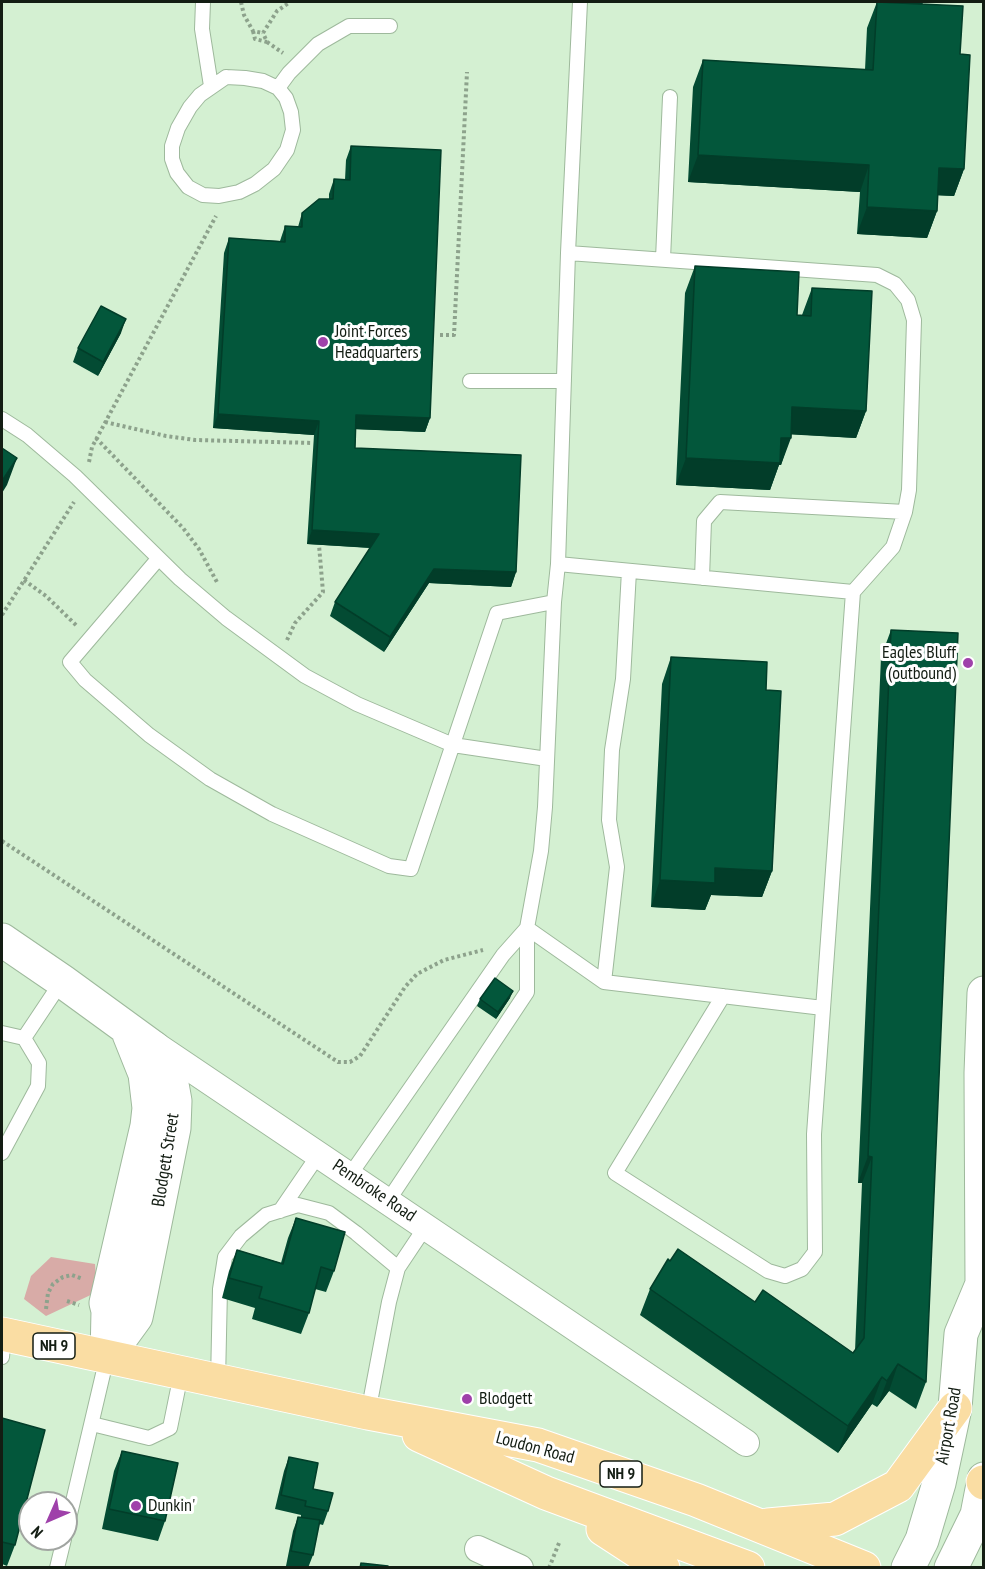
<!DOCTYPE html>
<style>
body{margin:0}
#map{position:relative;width:985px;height:1569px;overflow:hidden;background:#d4f0d2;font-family:"PT Sans Narrow",sans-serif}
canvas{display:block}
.frame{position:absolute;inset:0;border:3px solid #131d13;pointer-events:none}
.north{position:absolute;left:18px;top:1491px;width:60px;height:60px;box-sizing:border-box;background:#fff;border:2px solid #a1a5a1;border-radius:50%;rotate:225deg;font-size:16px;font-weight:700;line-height:24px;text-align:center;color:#131d13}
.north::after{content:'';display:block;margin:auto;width:21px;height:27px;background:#9f41aa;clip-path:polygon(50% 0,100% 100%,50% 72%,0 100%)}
</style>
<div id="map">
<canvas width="985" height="1569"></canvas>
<div class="frame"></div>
<div class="north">N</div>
</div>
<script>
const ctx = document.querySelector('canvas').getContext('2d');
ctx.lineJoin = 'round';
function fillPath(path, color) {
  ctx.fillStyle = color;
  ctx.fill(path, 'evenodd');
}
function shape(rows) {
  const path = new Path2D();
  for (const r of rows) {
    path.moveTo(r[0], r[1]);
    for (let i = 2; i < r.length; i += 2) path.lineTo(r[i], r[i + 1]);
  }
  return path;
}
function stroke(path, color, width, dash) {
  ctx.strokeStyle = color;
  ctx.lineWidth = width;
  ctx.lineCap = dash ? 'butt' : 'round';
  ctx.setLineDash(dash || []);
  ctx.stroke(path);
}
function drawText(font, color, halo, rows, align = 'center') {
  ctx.font = font + ' "PT Sans Narrow",sans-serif';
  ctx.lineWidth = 6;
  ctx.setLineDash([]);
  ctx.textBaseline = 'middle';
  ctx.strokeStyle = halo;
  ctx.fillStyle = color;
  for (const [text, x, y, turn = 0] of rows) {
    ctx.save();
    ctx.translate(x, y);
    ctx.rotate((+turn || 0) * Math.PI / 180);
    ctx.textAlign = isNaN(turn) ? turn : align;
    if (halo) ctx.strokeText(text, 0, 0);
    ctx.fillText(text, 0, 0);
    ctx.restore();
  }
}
const green = shape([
 [51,1257,95,1264,97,1292,46,1316,24,1299,31,1276]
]);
const path = shape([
 [241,2,244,15,253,31,263,33],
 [253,31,255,39,267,42,263,33],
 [263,33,277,11,290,2],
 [267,42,283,53],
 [440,335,454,335,467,72],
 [105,422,166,436,195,440,313,443],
 [96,438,183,528,199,549,218,584],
 [89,462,92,447,216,216],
 [24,580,46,596,78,627],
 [2,615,74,502],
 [287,640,295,623,323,592,319,545],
 [2,841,338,1062,350,1062,360,1056,405,987,417,974,444,960,483,950],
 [67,1301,79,1305],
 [46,1309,48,1293,53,1284,63,1277,72,1275,83,1279],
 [549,1568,559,1543]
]);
const service = shape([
 [203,2,202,29,211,86],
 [226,77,245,78,263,81,278,88,286,98,291,112,293,130,287,150,274,169,255,184,239,192,219,196,203,195,188,187,177,173,172,159,172,146,178,128,190,107,200,95,226,77],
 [278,88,289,73,318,44,349,26,390,26],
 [663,259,670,97],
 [470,381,564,381],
 [2,419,27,435,75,476,180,579,226,618,305,676,357,704,453,745,547,759],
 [158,559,70,662,85,680,149,735,210,779,272,814,389,866,411,869,497,613,554,602],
 [558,564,853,592,893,547,905,512,909,490,914,320,908,300,895,284,877,275,568,253],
 [702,578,704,521,720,502,905,512],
 [527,928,604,982,823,1008],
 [604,982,617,867,609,820,612,750,623,679,629,571],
 [723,996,615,1173,768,1271,785,1276,802,1269,815,1252,814,1134,853,592],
 [2,1033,24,1038,39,1063,38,1086,2,1153],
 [24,1038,62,981],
 [350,1175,503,955,527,928],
 [388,1201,527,992,527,928,541,851,545,807,554,602,558,564,568,253,580,2],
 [280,1211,319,1154],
 [2,1357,4,1335],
 [218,1381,220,1289,225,1257,241,1236,266,1215,298,1205,329,1213,356,1233,398,1268],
 [368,1413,389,1302,398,1268,426,1226],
 [92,1424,149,1438,170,1428,181,1374],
 [66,1531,107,1357],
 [57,1568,64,1539]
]);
const minor = shape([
 [154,1044,746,1443],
 [478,1549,520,1568]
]);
const tertiary = shape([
 [2,940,62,981,154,1048,170,1073,175,1101,174,1128,139,1303,136,1317,107,1357],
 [107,1357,108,1311,106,1303,147,1126,149,1108,145,1074,129,1034],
 [908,1568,922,1540,939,1483,955,1408,961,1334,982,1284,981,1073,984,993],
 [951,1568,977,1515,984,1479]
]);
const primary = shape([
 [2,1334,368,1413,538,1445,696,1500,864,1568],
 [419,1435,546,1493,748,1568],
 [983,1482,984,1483],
 [768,1525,835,1519,898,1486,955,1408],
 [603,1529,663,1568]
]);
const wall = shape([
 [877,2,922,2,922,4,960,54,964,169,954,196,937,195,937,211,927,238,857,234,860,192,688,182,693,87,703,60,865,70,867,28],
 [351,146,430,418,425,432,356,429,355,448,516,572,511,587,429,583,384,652,330,616,335,602,370,548,307,544,314,435,213,428,224,253,229,238,280,241,285,226,298,227,302,213,329,199,329,194,334,179,345,180,346,160],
 [695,266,797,315,802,315,812,288,866,411,856,438,791,434,781,465,779,465,770,490,676,485,685,293],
 [121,333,98,376,73,362,78,348],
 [891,630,926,1382,916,1409,889,1391,877,1407,872,1404,838,1453,640,1315,650,1289,755,1302,853,1353,855,1351,862,1183,858,1183,881,657],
 [671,657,766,690,772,871,762,897,711,895,705,910,651,907,662,684],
 [510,998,496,1019,477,1006,480,999],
 [296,1218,334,1271,326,1292,315,1289,309,1313,301,1334,252,1319,255,1308,222,1298,229,1271,237,1250,281,1263,288,1238],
 [2,1418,15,1545,7,1566,2,1564],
 [122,1451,165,1521,158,1541,102,1529,114,1471],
 [289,1457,328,1511,323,1525,319,1524,313,1555,308,1568,297,1568,286,1566,293,1531,298,1517,301,1517,301,1515,275,1509,284,1471]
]);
const shadedWall = shape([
 [698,155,869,165,860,192,688,182],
 [939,168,964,169,954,196,929,195],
 [867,207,937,211,927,238,857,234],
 [126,319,121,333,98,376,103,362],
 [792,407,866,411,856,438,783,434],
 [218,414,319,421,314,435,213,428],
 [356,415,430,418,425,432,351,429],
 [781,438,791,438,781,465,779,465,770,490,676,485,686,458],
 [17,458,7,485,2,493,2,481],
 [312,530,379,534,374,548,307,544],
 [434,569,516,572,511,587,429,583,384,652,390,637],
 [715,868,772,871,762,897,711,895,705,910,651,907,660,880],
 [513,991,510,998,496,1019,498,1012],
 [868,1156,872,1157,862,1183,858,1183],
 [898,1364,889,1391,877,1407,887,1381],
 [882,1377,872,1404,838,1453,848,1426]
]);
const building = shape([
 [877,2,963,6,960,54,970,55,964,169,939,168,937,211,867,207,869,165,698,155,703,60,873,70,877,2],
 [886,2,922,2,922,4,886,2],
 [351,146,441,150,430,418,356,415,355,448,521,455,516,572,434,569,390,637,335,602,379,534,312,530,319,421,218,414,229,238,285,242,285,226,302,227,302,213,319,199,333,199,334,179,350,180,351,146],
 [695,266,799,272,797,315,811,316,812,288,872,291,866,411,792,407,791,438,781,438,780,463,686,458,695,266],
 [101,306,126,319,103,362,78,348,101,306],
 [2,448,17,458,2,481,2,448],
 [891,630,958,633,926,1382,898,1364,887,1381,882,1377,848,1426,650,1289,668,1259,670,1261,678,1249,755,1302,763,1290,853,1353,864,1338,872,1157,868,1156,891,630],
 [671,657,767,662,766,690,781,691,772,871,715,868,715,883,660,880,671,657],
 [495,978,513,991,498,1012,480,999,495,978],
 [296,1218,345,1232,334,1271,321,1267,309,1313,259,1298,262,1287,229,1278,237,1250,283,1264,296,1218],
 [2,1418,45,1430,15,1545,2,1542,2,1418],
 [122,1451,178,1463,165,1521,109,1509,122,1451],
 [289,1457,318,1463,313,1489,333,1493,328,1511,305,1506,306,1501,281,1495,289,1457],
 [298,1517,320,1520,313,1555,291,1551,298,1517],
 [361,1563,388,1566,388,1568,360,1568,361,1563]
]);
const markers = [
 [323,342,6,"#9f41aa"],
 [968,663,6,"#9f41aa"],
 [467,1399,6,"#9f41aa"],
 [136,1506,6,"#9f41aa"]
];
const shields = [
 [54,1346,42],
 [621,1474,42]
];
const shieldNames = [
 ["NH 9",54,1346],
 ["NH 9",621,1474]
];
const poiNames = [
 ["Joint Forces",335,332],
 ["Headquarters",335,353],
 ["Eagles Bluff",956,653,"right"],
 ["(outbound)",956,674,"right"],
 ["Blodgett",479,1399],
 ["Dunkin'",148,1506]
];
const streetNames = [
 ["Blodgett Street",166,1160,-81],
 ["Pembroke Road",374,1191,34],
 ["Airport Road",949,1426,-80],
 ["Loudon Road",535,1448,15]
];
fillPath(green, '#d8aba7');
stroke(service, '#9eb99c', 16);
stroke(minor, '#9eb99c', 28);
stroke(tertiary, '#9eb99c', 35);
stroke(primary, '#fff', 35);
stroke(path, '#8da28c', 4, [3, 3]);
stroke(service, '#fff', 14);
stroke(minor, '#fff', 26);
stroke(tertiary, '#fff', 33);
stroke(primary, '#fadda3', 33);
fillPath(wall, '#034b33');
fillPath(shadedWall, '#023d29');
fillPath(building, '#03573b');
stroke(building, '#023d29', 1.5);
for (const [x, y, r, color] of markers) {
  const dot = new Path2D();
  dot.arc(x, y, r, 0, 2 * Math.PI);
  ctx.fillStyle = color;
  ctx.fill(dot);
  stroke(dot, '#fff', 2);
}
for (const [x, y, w] of shields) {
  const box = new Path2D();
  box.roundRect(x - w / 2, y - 13, w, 26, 4.5);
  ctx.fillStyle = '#fff';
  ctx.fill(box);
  stroke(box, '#131d13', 1.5);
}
drawText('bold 16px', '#131d13', null, shieldNames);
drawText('18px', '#131d13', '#fff', poiNames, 'left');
drawText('18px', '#131d13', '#fff', streetNames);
</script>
